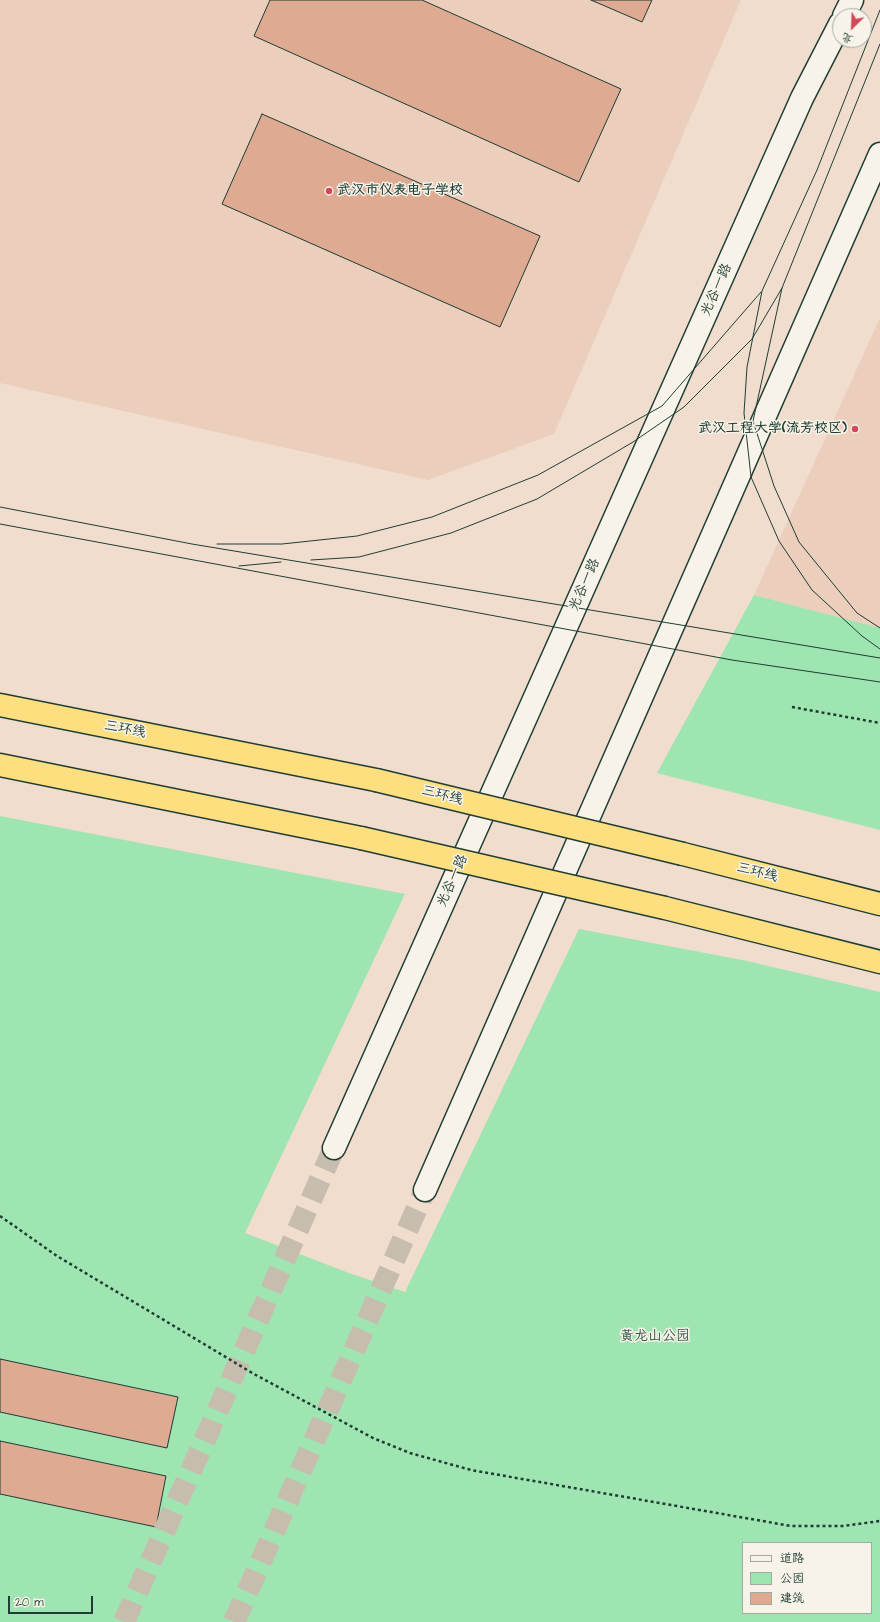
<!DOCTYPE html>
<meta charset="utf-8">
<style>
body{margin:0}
#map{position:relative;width:880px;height:1622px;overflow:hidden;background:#f0ddce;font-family:"Architects Daughter","LXGW WenKai TC",sans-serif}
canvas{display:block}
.legend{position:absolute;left:742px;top:1542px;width:130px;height:72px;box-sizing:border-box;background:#f7f3e8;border:1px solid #a1aaa0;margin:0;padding:5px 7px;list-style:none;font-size:12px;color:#1f3d34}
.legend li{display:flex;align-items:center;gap:8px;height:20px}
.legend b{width:20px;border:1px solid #a1aaa0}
.north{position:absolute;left:832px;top:8px;width:40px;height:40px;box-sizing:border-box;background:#f7f3e8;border:1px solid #a1aaa0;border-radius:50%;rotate:204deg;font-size:11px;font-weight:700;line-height:16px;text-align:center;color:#1f3d34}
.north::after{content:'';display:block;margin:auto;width:14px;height:18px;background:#d1495b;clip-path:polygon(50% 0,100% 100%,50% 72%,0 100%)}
.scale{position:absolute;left:8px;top:1596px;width:85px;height:18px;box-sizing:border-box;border:2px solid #1f3d34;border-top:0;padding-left:5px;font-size:12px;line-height:14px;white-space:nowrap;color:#1f3d34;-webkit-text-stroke:3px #f7f3e8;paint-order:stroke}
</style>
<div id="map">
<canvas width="880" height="1622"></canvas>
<ul class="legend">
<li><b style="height:5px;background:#f7f3e8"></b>道路</li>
<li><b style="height:11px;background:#9fe5b1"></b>公园</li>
<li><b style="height:11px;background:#deaa92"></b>建筑</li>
</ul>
<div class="north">北</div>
<div class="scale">20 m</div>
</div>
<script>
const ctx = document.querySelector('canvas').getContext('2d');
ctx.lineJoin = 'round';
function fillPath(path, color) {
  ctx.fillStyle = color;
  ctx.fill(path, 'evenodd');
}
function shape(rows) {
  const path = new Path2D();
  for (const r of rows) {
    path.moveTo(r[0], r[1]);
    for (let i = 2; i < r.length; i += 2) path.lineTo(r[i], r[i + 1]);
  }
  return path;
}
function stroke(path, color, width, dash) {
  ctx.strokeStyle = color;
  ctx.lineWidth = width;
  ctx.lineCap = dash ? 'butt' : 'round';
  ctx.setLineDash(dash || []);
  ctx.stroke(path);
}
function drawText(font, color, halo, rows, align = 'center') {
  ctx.font = font + ' "Architects Daughter","LXGW WenKai TC",sans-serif';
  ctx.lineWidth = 3;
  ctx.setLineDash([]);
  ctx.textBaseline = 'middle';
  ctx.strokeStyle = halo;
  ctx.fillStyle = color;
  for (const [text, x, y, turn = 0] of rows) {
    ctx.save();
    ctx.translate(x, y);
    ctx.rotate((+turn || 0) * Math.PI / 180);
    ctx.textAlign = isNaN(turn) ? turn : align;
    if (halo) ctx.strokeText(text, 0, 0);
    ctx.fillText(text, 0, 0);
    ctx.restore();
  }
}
const built = shape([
 [0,0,741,0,554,434,428,480,0,383],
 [880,318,880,628,754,595]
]);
const green = shape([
 [754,595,880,628,880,830,657,773],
 [0,816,405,894,245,1233,349,1273,405,1292,579,929,747,961,880,992,880,1622,0,1622],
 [743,1543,871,1543,871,1613,743,1613]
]);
const building = shape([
 [270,0,422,0,621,89,579,182,254,36,270,0],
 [591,0,652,0,642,22,591,0],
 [262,114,540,236,500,327,222,204,262,114],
 [0,1359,178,1397,167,1448,0,1412,0,1359],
 [0,1441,166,1476,156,1527,0,1494,0,1441]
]);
const secondaryTunnel = shape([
 [124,1622,334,1148],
 [234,1622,425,1190]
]);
const path = shape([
 [792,707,880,723],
 [0,1216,57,1256,254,1374,373,1438,410,1453,471,1470,791,1526,843,1526,880,1521]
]);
const secondary = shape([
 [844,16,852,0],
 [334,1148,802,98,840,24],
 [425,1190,880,154]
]);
const highway = shape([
 [0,705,376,780],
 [0,765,361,838],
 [683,854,880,904],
 [665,908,880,962]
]);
const tram = shape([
 [880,10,817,170,762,291,747,367,744,413,751,477,779,541,812,590,862,636,880,649],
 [880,44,782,288,753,421,774,486,799,542,857,613,880,628],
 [0,507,192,544,880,658],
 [0,524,732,660,880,682],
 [217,544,282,544,357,536,432,517,538,475,662,406,761,292],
 [311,560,359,557,451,533,537,499,633,442,684,407,752,339,782,288],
 [239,566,281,562]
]);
const highwayBridge = shape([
 [376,780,683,854],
 [361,838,665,908]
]);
const markers = [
 [329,191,4,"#d1495b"],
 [855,429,4,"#d1495b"]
];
const poiNames = [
 ["武汉市仪表电子学校",337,191],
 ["武汉工程大学(流芳校区)",847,429,"right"]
];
const streetNames = [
 ["光谷一路",717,290,-66],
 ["光谷一路",585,585,-66],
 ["三环线",125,730,11],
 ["三环线",442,796,14],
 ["三环线",757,873,14],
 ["光谷一路",453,881,-66]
];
const parkNames = [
 ["黄龙山公园",655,1337]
];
fillPath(built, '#ebcebc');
fillPath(green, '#9fe5b1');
fillPath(building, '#deaa92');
stroke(building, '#1f3d34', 1);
stroke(secondaryTunnel, '#c6bdaf', 22, [22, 11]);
stroke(secondary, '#1f3d34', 25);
stroke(highway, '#1f3d34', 25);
stroke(path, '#1f3d34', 2.5, [3, 3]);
stroke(secondary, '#f7f3e8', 22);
stroke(highway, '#fedf80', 22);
stroke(tram, '#1f3d34', 1);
stroke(highwayBridge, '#1f3d34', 25, []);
stroke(highwayBridge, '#fedf80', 22);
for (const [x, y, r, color] of markers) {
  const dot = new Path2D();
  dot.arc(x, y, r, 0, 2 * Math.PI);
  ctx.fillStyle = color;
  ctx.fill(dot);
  stroke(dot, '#f7f3e8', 1.5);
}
drawText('bold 14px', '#1f3d34', '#f7f3e8', poiNames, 'left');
drawText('14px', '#1f3d34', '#f7f3e8', streetNames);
drawText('14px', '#325647', '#f7f3e8', parkNames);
</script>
